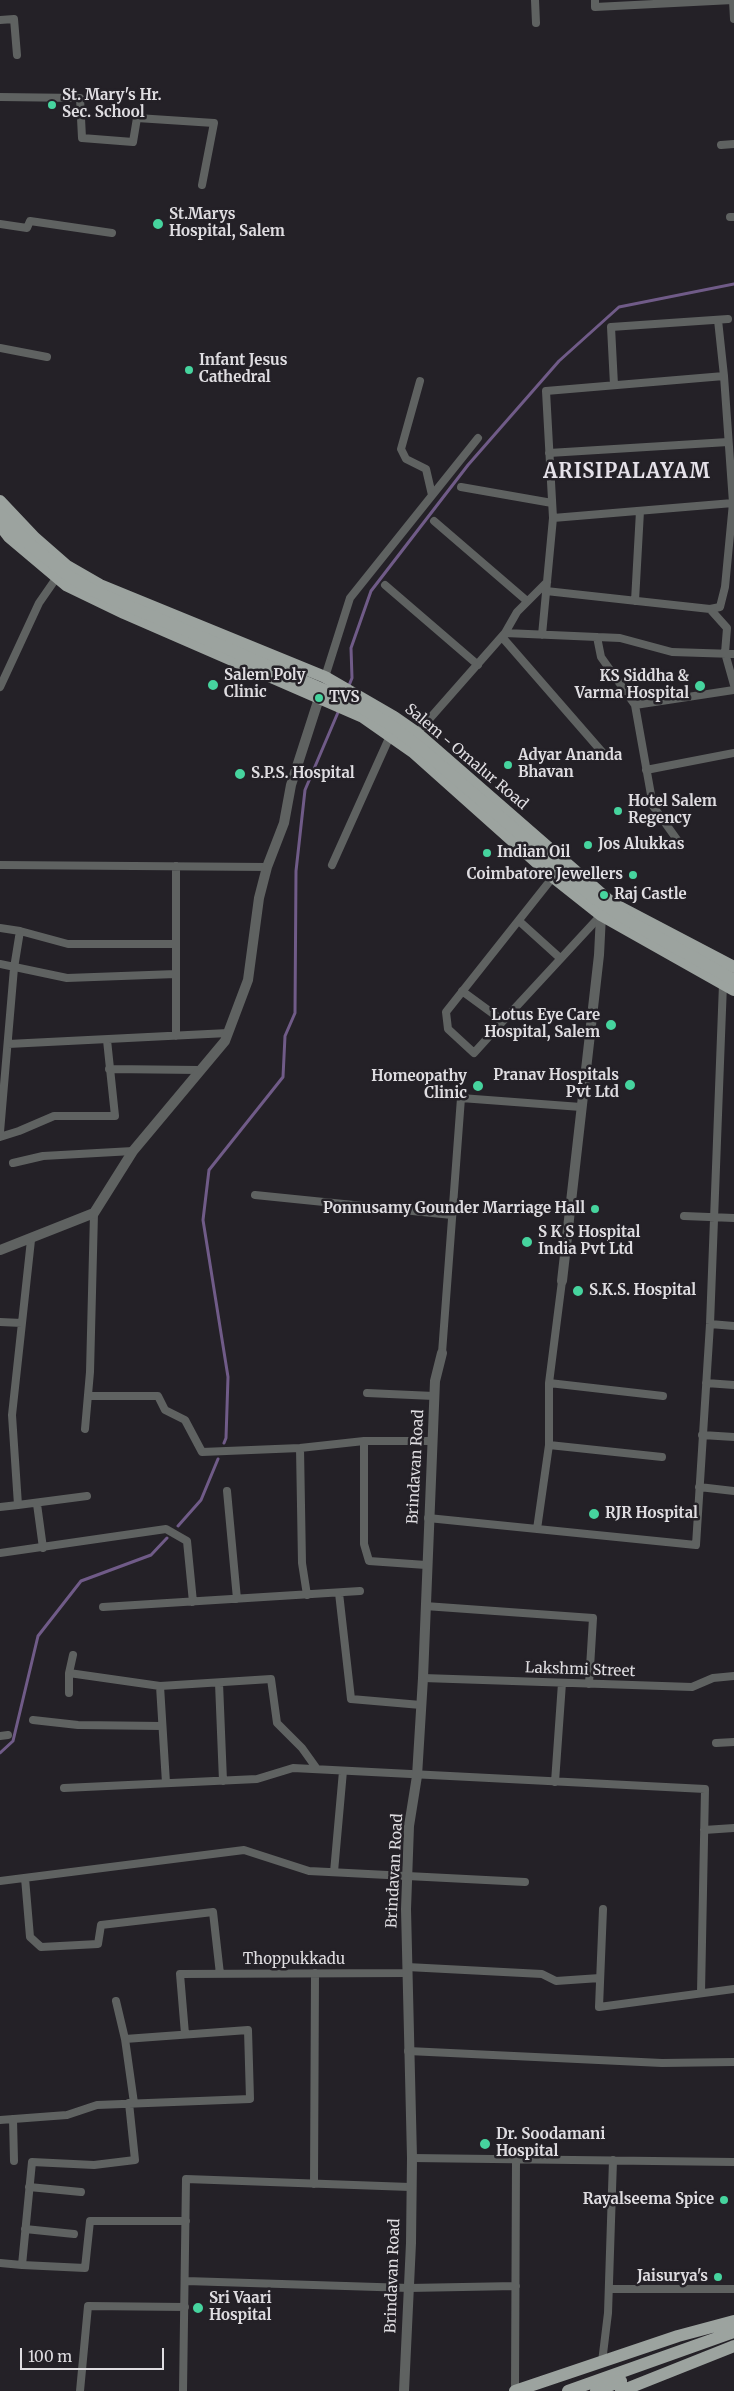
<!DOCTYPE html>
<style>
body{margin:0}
#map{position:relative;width:734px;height:2391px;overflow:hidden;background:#242127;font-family:Merriweather,serif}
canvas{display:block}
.scale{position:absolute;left:20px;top:2348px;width:144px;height:22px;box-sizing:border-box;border:2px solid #dfdde1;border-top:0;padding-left:6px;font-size:15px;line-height:18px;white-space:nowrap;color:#dfdde1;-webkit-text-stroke:4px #242127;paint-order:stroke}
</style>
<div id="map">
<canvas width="734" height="2391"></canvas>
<div class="scale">100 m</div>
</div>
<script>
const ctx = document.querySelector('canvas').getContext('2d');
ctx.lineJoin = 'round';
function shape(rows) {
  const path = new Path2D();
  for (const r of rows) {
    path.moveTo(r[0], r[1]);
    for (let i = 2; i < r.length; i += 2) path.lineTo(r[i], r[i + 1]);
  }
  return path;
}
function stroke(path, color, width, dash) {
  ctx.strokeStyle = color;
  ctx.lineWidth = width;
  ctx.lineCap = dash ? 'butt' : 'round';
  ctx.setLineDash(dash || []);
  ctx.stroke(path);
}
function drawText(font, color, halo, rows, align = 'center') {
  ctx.font = font + ' Merriweather,serif';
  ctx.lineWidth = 5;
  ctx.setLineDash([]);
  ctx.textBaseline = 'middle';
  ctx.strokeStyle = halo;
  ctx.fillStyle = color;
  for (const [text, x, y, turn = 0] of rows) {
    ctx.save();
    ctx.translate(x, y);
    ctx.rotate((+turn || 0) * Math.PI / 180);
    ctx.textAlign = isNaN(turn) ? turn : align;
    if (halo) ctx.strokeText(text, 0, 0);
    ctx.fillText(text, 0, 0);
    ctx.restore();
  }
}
const stream = shape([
 [348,688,352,678,351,648,371,591,468,465,559,361,619,307,734,284],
 [224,1443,226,1438,228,1377,203,1220,209,1170,283,1077,285,1036,295,1013,296,871,305,790,339,710],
 [178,1526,201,1500,218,1459],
 [0,1753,13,1741,38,1636,81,1581,151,1555,167,1538]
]);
const minor = shape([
 [535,0,536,23],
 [595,0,595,7,733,0],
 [733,0,734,19],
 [0,20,14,19,17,55],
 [0,97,80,98,82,138,133,142,137,118,214,123,202,185],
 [721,145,734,144],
 [730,217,734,217],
 [0,224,27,228,30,221,112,233],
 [718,320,724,376],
 [0,348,47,357],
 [420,381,401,449,406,459,426,469,432,495],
 [614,385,611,327,728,319],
 [549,453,728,442],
 [461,487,552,503],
 [734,503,733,503,553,518,546,391,724,376,733,503,725,587,720,607,710,609,727,628,725,653,734,685],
 [434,521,527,601],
 [385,585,478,665],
 [546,591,710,609],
 [635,601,640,511],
 [505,633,517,612,547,582],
 [542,635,553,518],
 [502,637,603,753],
 [597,637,601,657,635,705,653,806,678,841],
 [325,677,350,598,478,438],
 [0,687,39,603,57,577],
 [635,705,734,690],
 [417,733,505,633,620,638,672,652,734,654],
 [646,770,734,753],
 [0,865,267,867],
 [332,865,390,736],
 [176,866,176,1036],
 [519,921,560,958],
 [0,928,20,931,68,944,176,944],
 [0,964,67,978,176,974],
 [462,991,503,1021,602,914],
 [503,1021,474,1053,448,1029,446,1012,553,877],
 [8,1044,228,1033],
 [109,1069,199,1070],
 [0,1132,14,968,20,931],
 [0,1137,19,1131,54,1116,115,1116,107,1040],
 [13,1163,43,1156,133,1151],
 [255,1195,452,1215],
 [684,1216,734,1218],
 [0,1322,22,1323],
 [710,1324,734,1326],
 [442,1353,461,1098,581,1107],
 [549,1383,663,1396],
 [706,1383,734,1385],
 [367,1393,434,1396],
 [88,1396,158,1396,165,1410,185,1420,202,1452,300,1448,364,1441,432,1441],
 [85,1429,90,1372,94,1213],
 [702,1435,734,1437],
 [364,1441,364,1544,369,1561,426,1565],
 [549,1445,662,1457],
 [300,1448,302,1563,307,1595],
 [699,1487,734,1491],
 [227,1491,237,1599],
 [37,1504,43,1548],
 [18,1505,87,1496],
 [0,1507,18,1505,12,1415,31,1240],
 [428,1518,696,1545,710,1324,723,984],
 [537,1529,549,1445,549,1383,562,1281],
 [0,1553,166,1529,187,1541,193,1602],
 [339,1593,351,1699,421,1705],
 [425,1606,593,1618,589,1684],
 [103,1607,360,1591],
 [69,1673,160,1686],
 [423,1678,692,1687,713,1678,734,1676],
 [219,1683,223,1781],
 [69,1693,69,1673,73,1655],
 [33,1720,78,1725,162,1726],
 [0,1736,8,1735],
 [716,1743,734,1742],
 [555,1782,562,1683],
 [166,1783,160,1686,271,1679,277,1723,302,1748,317,1769],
 [64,1788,257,1779,293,1768,705,1789,701,1993],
 [704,1830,734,1828],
 [334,1872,343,1771],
 [25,1878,30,1937,41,1947,98,1944,101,1925,213,1912,220,1974],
 [0,1881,244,1850,309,1871,525,1882],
 [603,1909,599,2007,734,1989],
 [407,1967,542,1974,556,1981,600,1978],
 [116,2001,125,2039,134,2103],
 [185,2034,180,1974,407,1973],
 [408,2051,662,2063,734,2062],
 [13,2119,14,2161],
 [0,2120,67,2115,97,2105,250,2099,248,2030,125,2039],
 [412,2158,734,2162],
 [314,2184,315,1973],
 [29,2187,81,2192],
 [25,2229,74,2234],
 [0,2263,22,2265,32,2162,94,2165,135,2160,129,2103],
 [22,2265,85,2268,90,2221,186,2221],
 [186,2281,409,2288,516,2286],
 [609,2289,734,2289],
 [602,2362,608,2313,613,2160],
 [80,2391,88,2306,185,2307],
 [183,2391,186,2179,410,2187],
 [515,2391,516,2159]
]);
const tertiary = shape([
 [0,1250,94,1213,133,1151,225,1041,248,980,259,898,267,867,284,823,291,785,321,692],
 [562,1281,599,955,601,915],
 [404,2391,411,2243,412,2158,406,1909,409,1826,417,1776,423,1678,435,1381,442,1353]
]);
const primary = shape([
 [0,501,35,538,67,566,100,585,325,677,394,717,417,733,612,903,734,967],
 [0,525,9,537,66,585,124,613,363,717,413,752,553,877,601,915,734,990],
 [515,2391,678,2336,734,2321],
 [568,2391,734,2332],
 [596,2391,621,2381],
 [621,2391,734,2346]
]);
const primaryBridge = shape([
 [0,515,28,543,69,576,94,591,350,701,388,723,423,750,593,897,634,924,734,980]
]);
const markers = [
 [52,105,5,"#46d49e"],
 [158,224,6,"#46d49e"],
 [189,370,5,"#46d49e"],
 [213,685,6,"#46d49e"],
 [700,686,6,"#46d49e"],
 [319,698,5,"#46d49e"],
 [508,765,5,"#46d49e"],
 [240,774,6,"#46d49e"],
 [618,811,5,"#46d49e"],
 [588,845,5,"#46d49e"],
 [487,853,5,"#46d49e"],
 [633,875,5,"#46d49e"],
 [604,895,5,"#46d49e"],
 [611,1025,6,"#46d49e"],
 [630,1085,6,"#46d49e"],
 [478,1086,6,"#46d49e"],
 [595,1209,5,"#46d49e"],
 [527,1242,6,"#46d49e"],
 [578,1291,6,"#46d49e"],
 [594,1514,6,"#46d49e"],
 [485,2144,6,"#46d49e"],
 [724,2200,5,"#46d49e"],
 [718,2277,5,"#46d49e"],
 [198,2308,6,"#46d49e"]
];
const poiNames = [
 ["St. Mary's Hr.",62,96],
 ["Sec. School",62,113],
 ["St.Marys",169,215],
 ["Hospital, Salem",169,232],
 ["Infant Jesus",199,361],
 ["Cathedral",199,378],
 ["Salem Poly",224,676],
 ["Clinic",224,693],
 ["KS Siddha &",689,677,"right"],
 ["Varma Hospital",689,694,"right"],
 ["TVS",329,698],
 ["Adyar Ananda",518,756],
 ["Bhavan",518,773],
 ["S.P.S. Hospital",251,774],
 ["Hotel Salem",628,802],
 ["Regency",628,819],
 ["Jos Alukkas",598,845],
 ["Indian Oil",497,853],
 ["Coimbatore Jewellers",623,875,"right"],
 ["Raj Castle",614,895],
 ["Lotus Eye Care",600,1016,"right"],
 ["Hospital, Salem",600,1033,"right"],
 ["Pranav Hospitals",619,1076,"right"],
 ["Pvt Ltd",619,1093,"right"],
 ["Homeopathy",467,1077,"right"],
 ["Clinic",467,1094,"right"],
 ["Ponnusamy Gounder Marriage Hall",585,1209,"right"],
 ["S K S Hospital",538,1233],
 ["India Pvt Ltd",538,1250],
 ["S.K.S. Hospital",589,1291],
 ["RJR Hospital",605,1514],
 ["Dr. Soodamani",496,2135],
 ["Hospital",496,2152],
 ["Rayalseema Spice",714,2200,"right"],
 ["Jaisurya's",708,2277,"right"],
 ["Sri Vaari",209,2299],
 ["Hospital",209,2316]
];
const streetNames = [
 ["Salem - Omalur Road",466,757,40],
 ["Brindavan Road",416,1467,-87],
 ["Lakshmi Street",580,1670,2],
 ["Brindavan Road",395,1871,-87],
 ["Thoppukkadu",294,1960],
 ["Brindavan Road",393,2276,-88]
];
const districtNames = [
 ["ARISIPALAYAM",627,472]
];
stroke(stream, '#705b88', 3);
stroke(minor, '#5f6261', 8);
stroke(tertiary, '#5f6261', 10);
stroke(primary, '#9ca39f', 12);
stroke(primaryBridge, '#9ca39f', 12);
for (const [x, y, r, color] of markers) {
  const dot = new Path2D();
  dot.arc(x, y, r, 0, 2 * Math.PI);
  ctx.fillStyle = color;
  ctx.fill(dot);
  stroke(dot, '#242127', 2);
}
drawText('bold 15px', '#dfdde1', '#242127', poiNames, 'left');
drawText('15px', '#dfdde1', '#242127', streetNames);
ctx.letterSpacing = '1px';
drawText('bold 20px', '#e6e2ea', '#242127', districtNames);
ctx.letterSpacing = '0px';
</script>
